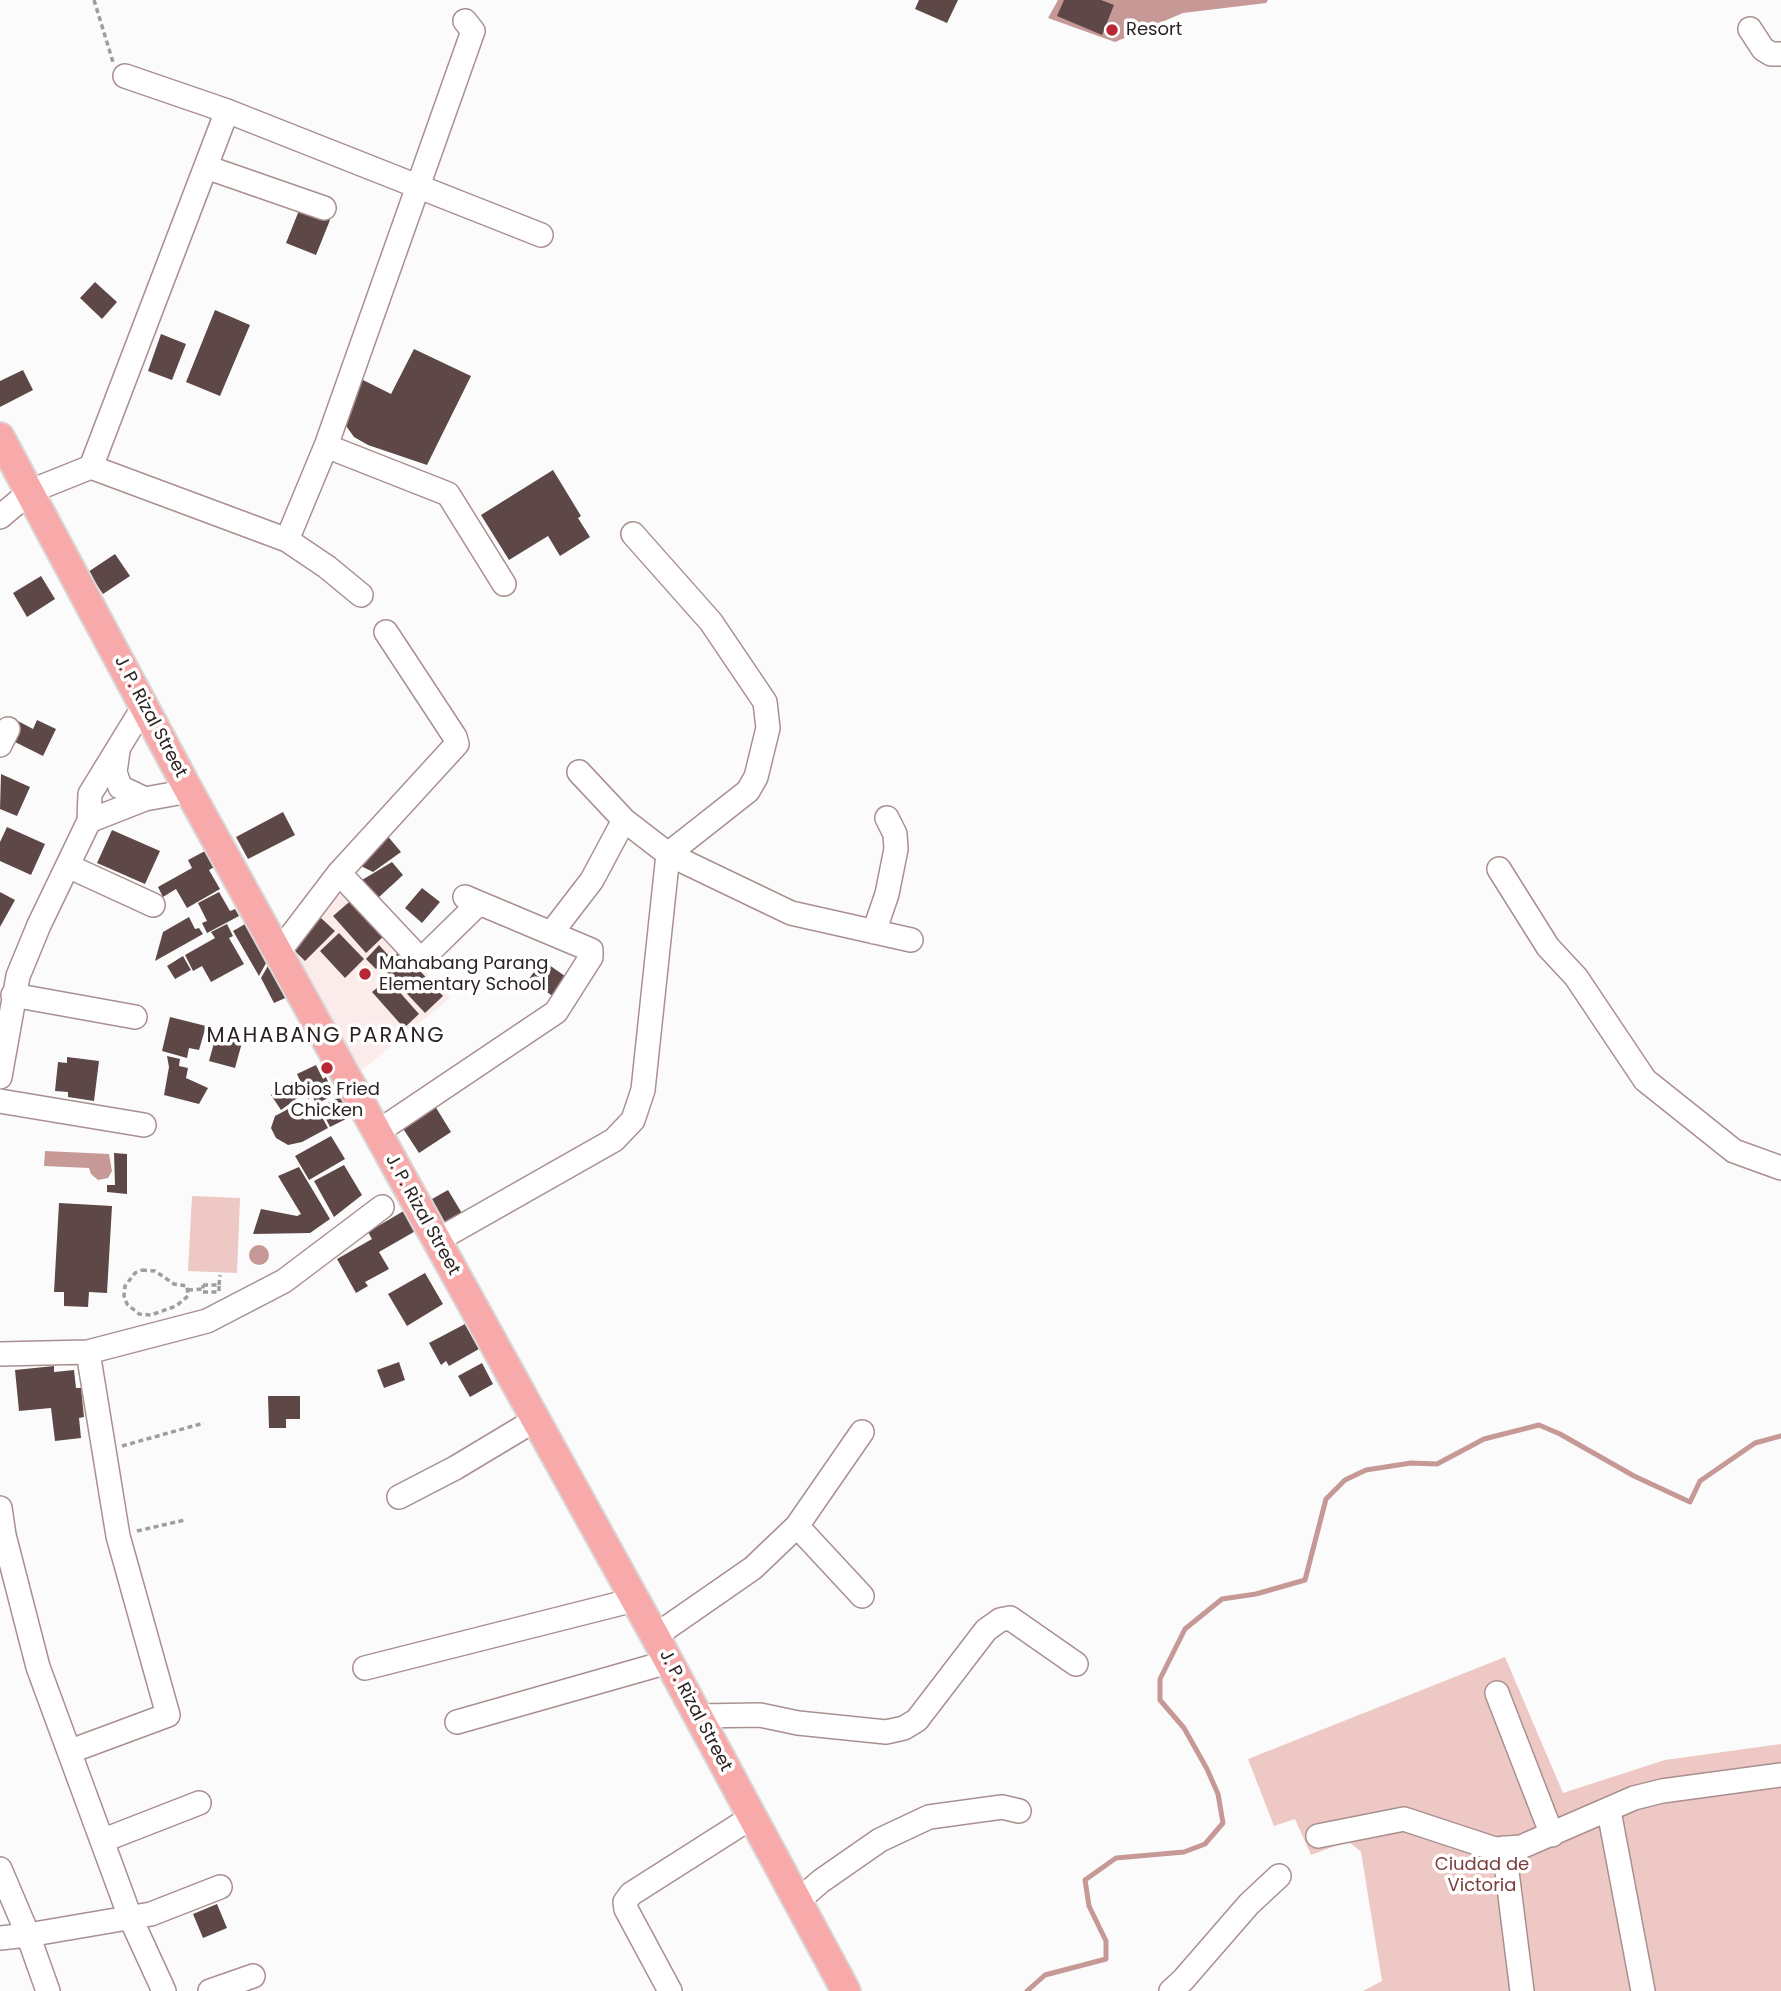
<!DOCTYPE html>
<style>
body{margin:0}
canvas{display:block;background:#fbfbfb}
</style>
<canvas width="1781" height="1991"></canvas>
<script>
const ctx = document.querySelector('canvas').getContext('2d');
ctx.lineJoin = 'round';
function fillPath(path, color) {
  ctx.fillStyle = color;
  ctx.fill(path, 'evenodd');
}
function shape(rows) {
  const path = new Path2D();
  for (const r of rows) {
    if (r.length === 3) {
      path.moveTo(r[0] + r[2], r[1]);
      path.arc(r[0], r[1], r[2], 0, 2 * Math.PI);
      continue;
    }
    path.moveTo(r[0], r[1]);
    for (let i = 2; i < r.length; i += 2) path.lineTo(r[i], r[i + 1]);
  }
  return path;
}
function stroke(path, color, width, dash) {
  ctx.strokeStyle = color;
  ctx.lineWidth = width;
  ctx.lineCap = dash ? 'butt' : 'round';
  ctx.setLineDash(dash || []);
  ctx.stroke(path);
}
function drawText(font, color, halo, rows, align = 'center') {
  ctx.font = font + ' Poppins,sans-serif';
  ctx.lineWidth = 7;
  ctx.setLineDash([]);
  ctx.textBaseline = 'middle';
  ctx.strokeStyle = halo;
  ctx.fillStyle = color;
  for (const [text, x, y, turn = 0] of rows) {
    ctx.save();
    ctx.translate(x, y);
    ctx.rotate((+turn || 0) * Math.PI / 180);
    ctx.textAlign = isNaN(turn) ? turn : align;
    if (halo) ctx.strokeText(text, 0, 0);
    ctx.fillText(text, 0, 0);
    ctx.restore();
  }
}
const built = shape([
 [347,887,450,998,362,1070,287,951]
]);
const green = shape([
 [192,1196,240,1198,237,1273,188,1271],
 [1505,1657,1563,1793,1665,1760,1781,1744,1781,1991,1363,1991,1382,1981,1361,1852,1348,1841,1311,1855,1295,1819,1274,1826,1248,1759]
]);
const water = shape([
 [1058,0,1268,0,1266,3,1183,13,1115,42,1048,18],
 [45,1151,109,1154,112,1171,108,1178,98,1180,91,1174,89,1168,44,1166],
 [259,1255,10]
]);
const stream = shape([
 [1027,1991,1045,1975,1106,1959,1106,1941,1089,1906,1085,1880,1116,1858,1184,1852,1205,1844,1223,1823,1218,1794,1207,1769,1184,1728,1160,1700,1160,1679,1185,1629,1222,1599,1256,1594,1305,1580,1326,1499,1345,1480,1366,1470,1411,1463,1437,1464,1484,1439,1539,1425,1560,1434,1634,1476,1690,1502,1700,1481,1755,1443,1781,1436]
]);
const building = shape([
 [919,0,958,0,947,23,915,9],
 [1064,0,1101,0,1114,5,1102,35,1057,16],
 [300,208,330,220,316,255,286,243],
 [95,282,117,302,102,319,80,298],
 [215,310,250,325,220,396,186,382],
 [161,334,186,344,172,380,148,371],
 [414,349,471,376,427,465,368,445,354,437,344,423,357,377,391,394],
 [23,370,33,390,0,407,0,381],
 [553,470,581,516,578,518,590,537,560,556,548,536,509,560,481,515],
 [115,554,130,576,103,594,88,572],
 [41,576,55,599,27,617,13,593],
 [16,720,33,729,37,720,56,729,43,756,7,738],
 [1,774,30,787,17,816,0,809],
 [283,812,295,835,248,859,236,837],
 [7,827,45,844,31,875,0,861,0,842],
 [112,830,160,851,145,884,97,863],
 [385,833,401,852,373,872,361,866],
 [207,850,216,866,209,870,220,889,187,908,176,889,163,897,158,887,192,868,188,860],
 [392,862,403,875,378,898,362,880],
 [422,888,440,902,422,923,405,908],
 [0,892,15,900,0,927],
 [219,892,230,911,235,909,239,916,207,933,202,923,207,921,198,903],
 [355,897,387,933,366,953,333,916],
 [189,917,195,929,199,928,203,934,155,961,163,932],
 [321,918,335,931,305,961,291,947],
 [252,920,271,954,259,976,233,931],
 [227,924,233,936,229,938,244,964,211,982,202,966,193,971,185,955,215,938,211,932],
 [339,933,364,959,345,978,320,951],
 [379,945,389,956,376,969,366,959],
 [401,950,443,996,425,1013,382,967],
 [183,956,191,970,175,979,167,966],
 [273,957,292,995,274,1003,261,978],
 [542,960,572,981,558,1000,529,979],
 [388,979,419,1014,404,1028,372,992],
 [170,1017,206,1026,199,1050,189,1048,187,1058,162,1051],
 [217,1032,243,1039,235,1068,209,1061],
 [167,1056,180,1059,179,1066,188,1068,186,1078,208,1088,199,1104,164,1095,169,1067],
 [67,1057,99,1061,94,1101,68,1097,68,1092,55,1091,58,1062,67,1063],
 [316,1065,323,1079,326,1077,334,1095,316,1104,313,1097,308,1099,297,1074],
 [288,1082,299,1097,281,1110,271,1095],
 [348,1093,356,1109,344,1115,346,1119,330,1127,320,1107],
 [316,1106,328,1128,302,1142,288,1145,276,1138,271,1128,275,1116,290,1108,302,1114],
 [435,1106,451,1132,419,1153,402,1127],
 [331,1136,345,1159,309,1180,295,1156],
 [114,1153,127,1154,127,1194,107,1192,107,1185,115,1185],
 [344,1165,362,1195,334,1217,314,1181],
 [299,1167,330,1219,310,1233,253,1234,261,1209,297,1216,301,1214,278,1176],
 [448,1190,463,1215,440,1229,425,1203],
 [59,1203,112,1206,107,1293,89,1292,88,1307,64,1306,64,1292,54,1292],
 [407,1209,419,1229,379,1252,389,1269,365,1282,368,1286,356,1293,337,1259,372,1239,368,1232],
 [425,1273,443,1304,407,1326,388,1294],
 [465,1324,479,1349,449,1366,446,1361,441,1365,429,1343],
 [399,1362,405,1380,384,1388,377,1370],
 [482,1363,493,1384,470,1397,458,1376],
 [54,1366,54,1372,74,1370,76,1388,81,1388,84,1417,79,1418,81,1438,55,1441,51,1408,19,1411,15,1370],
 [268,1396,300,1396,300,1419,286,1419,286,1428,269,1428],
 [217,1904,227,1928,203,1938,193,1914]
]);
const path = shape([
 [94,0,113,62],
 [142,1270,155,1271,174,1284,187,1286,188,1296,176,1306,151,1315,139,1314,127,1304,124,1296,125,1286,135,1273,142,1270],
 [203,1285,219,1285,219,1292,203,1292,203,1285],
 [219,1285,220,1275],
 [188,1290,203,1289],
 [122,1446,204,1423],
 [137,1531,185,1520]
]);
const minor = shape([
 [1750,29,1763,49,1771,54,1781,54],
 [125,76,227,111,541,235],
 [206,167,324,208],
 [326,446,448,494,504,584],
 [91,467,227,111],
 [0,517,31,491,91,467,287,540,327,567,361,595],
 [287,540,326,446,473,31,465,21],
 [0,745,8,729],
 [118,751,115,772,120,787,145,799],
 [579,772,624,820,668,854,791,913,911,940],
 [89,821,145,799,189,791],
 [68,866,153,905],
 [1499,869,1548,947,1576,977,1645,1080,1734,1151,1781,1168],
 [339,873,457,744,455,737,386,632],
 [552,932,592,880,624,820],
 [874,932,887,894,896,849,895,834,887,818],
 [278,953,339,873,418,957,426,955,478,904],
 [13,995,135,1017],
 [0,1077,18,976,39,925,89,821,90,794,144,706],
 [0,1101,144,1125],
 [376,1133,556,1012,591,957,591,950,465,897],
 [436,1241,614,1140,633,1120,643,1090,668,854,748,791,756,777,768,728,765,702,711,622,633,534],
 [0,1354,88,1352,207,1321,284,1281,382,1207],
 [399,1497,455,1468,535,1420],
 [0,1508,4,1535,38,1667,130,1917,164,1991],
 [797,1526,862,1432],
 [655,1636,753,1568,797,1526,862,1596],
 [365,1668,634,1600],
 [1497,1693,1552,1835],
 [697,1716,760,1715,798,1723,886,1732,904,1728,917,1720,986,1630,1000,1620,1010,1618,1076,1664],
 [457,1722,668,1662],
 [71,1751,168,1715,118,1536,88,1352],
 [1609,1811,1643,1991],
 [1318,1836,1404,1819,1495,1849,1521,1847,1634,1798,1662,1791,1781,1775],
 [104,1840,199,1803],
 [1504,1848,1522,1991],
 [0,1869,28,1935,48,1991],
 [798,1901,821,1881,880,1840,929,1817,1002,1807,1019,1811],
 [0,1938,28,1935,151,1914,220,1887],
 [210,1991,253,1976],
 [670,1991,626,1909,625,1902,631,1894,752,1817],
 [1171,1991,1183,1980,1249,1904,1279,1876]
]);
const major = shape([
 [0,437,189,791,655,1636,846,1991]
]);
const markers = [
 [1112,30,7,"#b82834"],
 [365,974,7,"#b82834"],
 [327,1068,7,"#b82834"]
];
const poiNames = [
 ["Resort",1126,30],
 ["Mahabang Parang",379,964],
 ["Elementary School",379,985],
 ["Labios Fried",327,1090,"center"],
 ["Chicken",327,1111,"center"]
];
const streetNames = [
 ["J. P. Rizal Street",150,717,62],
 ["J. P. Rizal Street",422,1215,61],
 ["J. P. Rizal Street",695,1711,62]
];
const parkNames = [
 ["Ciudad de",1482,1865],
 ["Victoria",1482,1886]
];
const quarterNames = [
 ["MAHABANG PARANG",326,1037]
];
fillPath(built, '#fbeceb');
fillPath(green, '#edc8c5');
fillPath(water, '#c69996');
stroke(stream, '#c69996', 5);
fillPath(building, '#5e4847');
stroke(minor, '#a9908f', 26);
stroke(major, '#d9d7d7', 32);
stroke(path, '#a29d9d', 3.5, [5, 3.5]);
stroke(minor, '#fff', 23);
stroke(major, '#f8aaaa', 28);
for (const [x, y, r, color] of markers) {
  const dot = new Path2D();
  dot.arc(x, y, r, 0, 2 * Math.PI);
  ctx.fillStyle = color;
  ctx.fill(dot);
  stroke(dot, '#fff', 2.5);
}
drawText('18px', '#2c2221', '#fff', poiNames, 'left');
drawText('18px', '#2c2221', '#fff', streetNames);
drawText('18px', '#7a3d3c', '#fff', parkNames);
ctx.letterSpacing = '2px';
drawText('21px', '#2c2221', '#fff', quarterNames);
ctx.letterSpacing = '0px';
</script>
